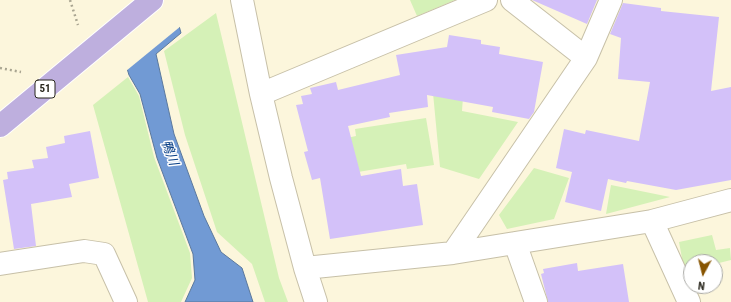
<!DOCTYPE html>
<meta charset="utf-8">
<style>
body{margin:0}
#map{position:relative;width:731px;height:302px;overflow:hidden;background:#fcf6dc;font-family:"Roboto Condensed",sans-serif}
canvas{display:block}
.north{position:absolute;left:683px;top:254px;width:40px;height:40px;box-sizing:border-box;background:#fff;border:1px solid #a9a9a5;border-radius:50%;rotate:187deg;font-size:11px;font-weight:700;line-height:16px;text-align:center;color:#29271d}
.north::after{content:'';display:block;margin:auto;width:14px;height:18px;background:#875400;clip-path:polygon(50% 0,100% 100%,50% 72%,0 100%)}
</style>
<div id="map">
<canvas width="731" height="302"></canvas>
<div class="north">N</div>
</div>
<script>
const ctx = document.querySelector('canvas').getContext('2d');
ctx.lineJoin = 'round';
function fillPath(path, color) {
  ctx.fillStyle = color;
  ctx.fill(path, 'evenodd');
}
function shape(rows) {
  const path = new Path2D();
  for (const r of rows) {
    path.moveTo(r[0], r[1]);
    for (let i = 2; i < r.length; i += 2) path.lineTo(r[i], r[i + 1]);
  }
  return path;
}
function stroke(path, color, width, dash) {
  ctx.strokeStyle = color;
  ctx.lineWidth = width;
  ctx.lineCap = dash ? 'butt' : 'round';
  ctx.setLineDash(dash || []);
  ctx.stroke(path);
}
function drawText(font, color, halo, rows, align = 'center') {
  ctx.font = font + ' "Roboto Condensed","Noto Sans JP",sans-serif';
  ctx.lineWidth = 3;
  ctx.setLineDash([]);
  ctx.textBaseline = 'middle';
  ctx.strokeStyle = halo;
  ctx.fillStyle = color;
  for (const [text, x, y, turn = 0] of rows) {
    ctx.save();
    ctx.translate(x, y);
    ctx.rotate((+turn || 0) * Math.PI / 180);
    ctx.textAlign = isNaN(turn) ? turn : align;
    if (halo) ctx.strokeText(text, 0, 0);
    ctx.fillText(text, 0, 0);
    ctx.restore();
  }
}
const green = shape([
 [410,0,455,0,417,16],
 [216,13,279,278,288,302,265,302,252,264,217,232,185,135,164,51],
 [128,77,139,96,154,157,190,253,192,278,181,302,148,302,93,105],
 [433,93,463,97,462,111,518,122,479,179,440,167],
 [426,118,434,165,407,169,406,164,352,173,347,138,356,136,355,129],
 [534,168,569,178,554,219,507,229,499,215],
 [611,185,670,197,606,214],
 [712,235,716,250,730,248,731,260,715,264,715,262,691,262,691,268,684,269,679,242]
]);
const water = shape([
 [106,0,172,0,181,33,156,54,174,134,204,216,221,252,242,268,253,302,185,302,195,280,193,254,157,158,140,94,129,75,106,0]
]);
const pier = shape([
 [104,0,174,0,181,26,126,71]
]);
const building = shape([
 [532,0,597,0,587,24],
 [623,3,661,8,661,11,719,17,711,91,731,87,731,180,676,190,627,181,626,183,608,179,601,211,565,202,572,172,556,168,564,129,585,134,586,130,639,141,650,82,618,79,621,38,610,34],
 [449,35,481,40,481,44,500,47,499,54,543,62,534,112,529,119,492,112,493,107,427,95,428,107,389,113,390,117,348,126,361,176,401,169,403,186,417,184,423,225,330,239,320,178,312,180,304,152,308,151,296,105,303,104,301,96,312,94,310,88,336,82,338,90,400,75,396,55,447,47],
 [90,131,99,178,69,184,72,197,31,204,36,246,14,249,3,180,8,179,7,172,34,168,32,160,48,158,46,147,65,143,64,136],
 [577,263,578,271,623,264,629,302,548,302,541,274,544,273,543,269]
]);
const path = shape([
 [70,0,78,25],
 [0,68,21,72]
]);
const minor = shape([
 [242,0,261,94,281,178,305,268,316,302],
 [512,0,586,58],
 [261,94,486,0],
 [652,221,689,302],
 [515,243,536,302],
 [453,253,586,58,611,0],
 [0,264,84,251,104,254,126,302],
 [305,268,453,253,515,243,652,221,731,200]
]);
const major = shape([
 [0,126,152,0]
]);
const shields = [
 [45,89,20]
];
const shieldNames = [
 ["51",45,89]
];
const waterNames = [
 ["鴨川",169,153,70]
];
fillPath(green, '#d5f1b7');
fillPath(water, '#719ad4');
stroke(water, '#5b789d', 1);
fillPath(pier, '#fcf6dc');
fillPath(building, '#d3c1f9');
stroke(minor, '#c7c0a8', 24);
stroke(major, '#fff', 24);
stroke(path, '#a9a591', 2.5, [2, 3]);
stroke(minor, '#fff', 22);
stroke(major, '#beafde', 22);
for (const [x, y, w] of shields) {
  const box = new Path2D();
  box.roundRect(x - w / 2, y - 9, w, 18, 3);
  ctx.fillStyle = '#fff';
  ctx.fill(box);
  stroke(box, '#29271d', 1);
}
drawText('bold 11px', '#29271d', null, shieldNames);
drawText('italic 13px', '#0b4187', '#fff', waterNames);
</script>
